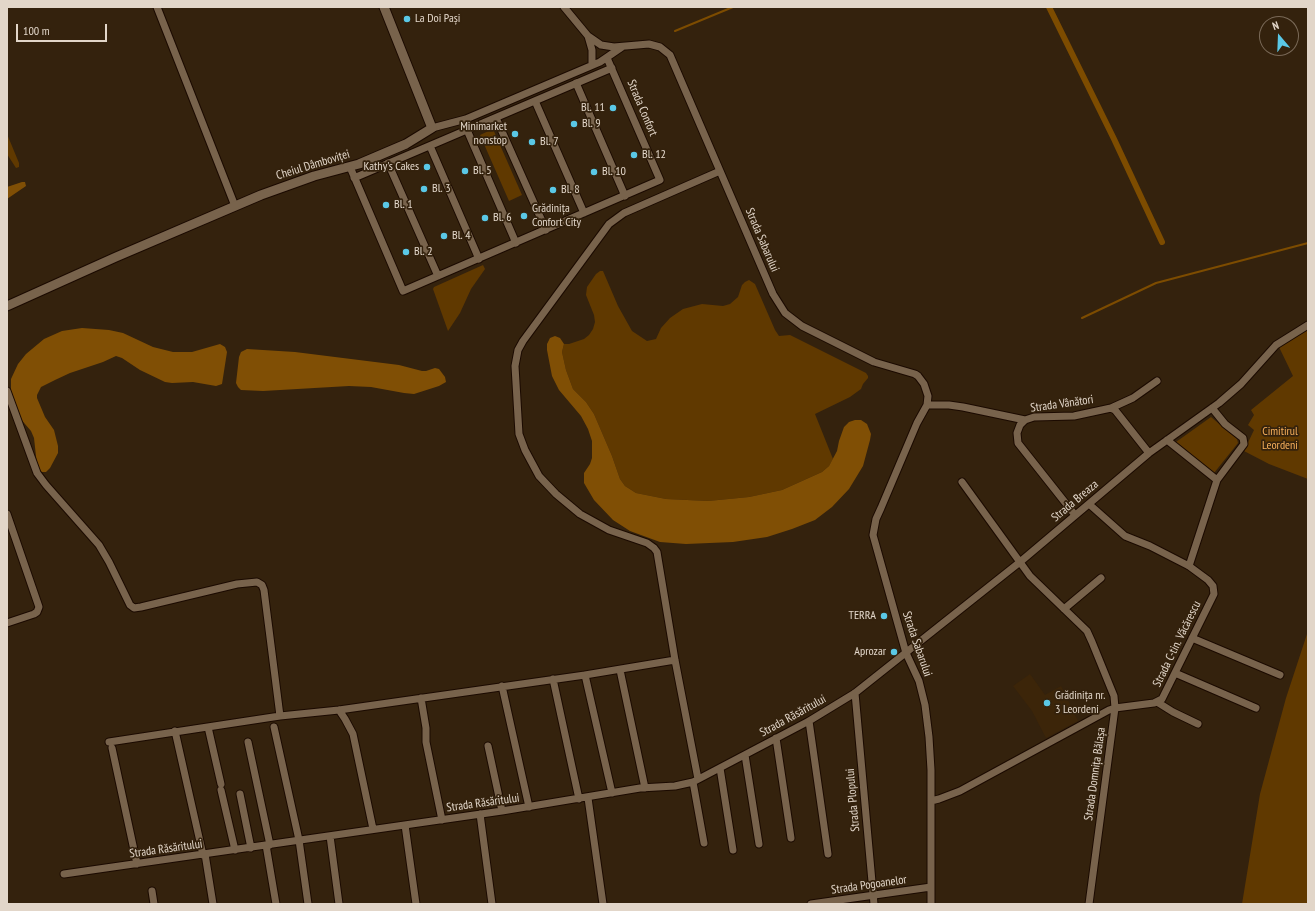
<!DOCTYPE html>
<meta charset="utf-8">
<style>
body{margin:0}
#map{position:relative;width:1315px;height:911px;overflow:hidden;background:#34220d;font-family:"PT Sans Narrow",sans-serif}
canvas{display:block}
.frame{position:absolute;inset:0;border:8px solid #e2d6c9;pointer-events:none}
.north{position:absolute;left:1259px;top:16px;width:40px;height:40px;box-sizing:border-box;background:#34220d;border:1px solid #7a6a58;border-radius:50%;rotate:341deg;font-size:11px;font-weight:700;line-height:16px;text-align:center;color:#e2d6c9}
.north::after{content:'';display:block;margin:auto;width:14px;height:18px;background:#5ac8e6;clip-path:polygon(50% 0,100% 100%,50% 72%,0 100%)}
.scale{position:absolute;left:16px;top:24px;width:91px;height:18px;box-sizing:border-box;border:2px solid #e2d6c9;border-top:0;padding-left:5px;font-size:12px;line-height:14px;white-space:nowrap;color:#e2d6c9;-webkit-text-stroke:3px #34220d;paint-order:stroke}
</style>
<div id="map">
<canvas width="1315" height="911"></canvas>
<div class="frame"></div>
<div class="north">N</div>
<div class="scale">100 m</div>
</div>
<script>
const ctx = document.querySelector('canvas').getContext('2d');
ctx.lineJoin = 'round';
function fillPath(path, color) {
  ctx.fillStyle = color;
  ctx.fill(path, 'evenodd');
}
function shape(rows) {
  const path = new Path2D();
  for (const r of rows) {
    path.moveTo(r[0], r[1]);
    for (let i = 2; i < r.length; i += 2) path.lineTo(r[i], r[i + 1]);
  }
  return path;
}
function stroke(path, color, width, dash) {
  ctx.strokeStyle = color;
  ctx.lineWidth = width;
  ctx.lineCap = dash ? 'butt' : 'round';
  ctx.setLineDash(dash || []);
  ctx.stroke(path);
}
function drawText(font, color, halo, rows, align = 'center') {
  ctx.font = font + ' "PT Sans Narrow",sans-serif';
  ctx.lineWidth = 3.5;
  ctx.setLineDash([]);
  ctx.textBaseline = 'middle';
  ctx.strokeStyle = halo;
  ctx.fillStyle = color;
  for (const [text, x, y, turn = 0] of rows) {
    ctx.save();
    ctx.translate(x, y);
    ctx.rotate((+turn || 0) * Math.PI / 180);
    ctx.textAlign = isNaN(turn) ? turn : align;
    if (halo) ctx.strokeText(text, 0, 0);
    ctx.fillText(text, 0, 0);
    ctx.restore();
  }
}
const built = shape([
 [1030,674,1045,695,1061,686,1078,721,1046,738,1032,711,1013,686]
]);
const green = shape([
 [493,129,522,195,509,201,480,135],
 [7,134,19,163,19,167,16,168,7,154],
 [483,265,485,269,471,289,460,313,448,331,433,289,434,287],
 [600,271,603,271,618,306,632,331,647,341,656,339,661,328,670,318,683,309,702,304,723,306,730,304,738,297,742,285,745,282,749,280,755,284,775,330,779,336,790,335,866,373,868,376,868,378,863,384,861,389,850,397,815,414,833,459,829,466,822,472,782,490,749,497,708,501,666,499,636,493,625,486,620,479,612,456,594,414,586,402,573,389,566,370,562,352,564,344,569,344,584,339,589,335,593,329,595,322,594,315,586,295,587,287,596,274],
 [1308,330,1308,479,1269,464,1244,451,1254,430,1248,425,1254,415,1251,410,1293,376,1279,347],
 [1211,417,1237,439,1238,443,1214,473,1176,442],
 [1308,631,1308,904,1242,904,1260,794,1286,698]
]);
const forest = shape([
 [22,182,25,182,26,186,7,199,7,187],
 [82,328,109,330,123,333,153,347,173,352,192,352,220,344,225,347,227,352,222,384,216,386,193,382,172,383,165,382,140,370,122,358,116,356,103,362,70,373,55,380,41,387,37,395,37,398,45,417,54,430,58,446,58,453,50,468,46,472,41,472,38,469,37,465,34,438,31,431,19,417,11,392,11,379,18,364,26,354,44,339,62,331],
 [555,336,560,338,564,344,562,352,566,370,573,389,586,402,594,414,612,456,620,479,625,486,636,493,666,499,708,501,749,497,782,490,822,472,829,466,837,451,839,441,844,427,849,422,855,420,861,420,867,424,871,434,870,440,863,466,849,489,832,507,815,520,792,529,767,537,733,542,686,544,660,542,630,531,613,520,594,500,584,483,584,473,590,464,592,458,592,441,588,429,581,416,559,390,552,376,547,350,547,344,550,338],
 [247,349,295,352,399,365,422,371,426,371,435,368,439,369,445,377,446,382,439,386,414,394,404,393,371,387,349,386,263,391,241,390,238,387,236,383,239,357,241,352]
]);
const stream = shape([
 [675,31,733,7],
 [1082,318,1156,283,1308,243]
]);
const canal = shape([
 [1049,7,1114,139,1162,242]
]);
const street = shape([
 [157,7,235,206],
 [564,7,588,36,601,45,614,47,649,44,660,47,670,55,773,294,785,313,802,326,874,362,915,374,918,376,924,384,928,396,927,405,917,423,881,508,876,519,873,535,906,653,919,681,925,705,929,737,931,770,931,904],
 [588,36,592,50,592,65],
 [576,83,625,196],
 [535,101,584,213],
 [496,118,546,230],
 [432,128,466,119,600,62,622,47],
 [467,130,516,243],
 [430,146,479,259],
 [388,163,438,276],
 [350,167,403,291,660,180,607,58],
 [354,178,612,68],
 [7,391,37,473,46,485,99,545,109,562,130,605,134,608,141,607,237,584,257,582,262,585,264,590,280,716],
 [927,405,949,405,963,407,1025,420],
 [1111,408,1133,398,1157,381],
 [1167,440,1217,480],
 [962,482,1030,576,1087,631,1092,642,1114,696,1115,708,1089,904],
 [7,514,39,607,37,612,34,614,7,623],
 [1075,515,1018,443,1017,433,1020,425,1025,420,1034,417,1074,416,1111,408,1115,410,1149,453],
 [1189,566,1217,480,1244,444,1243,438,1225,424,1212,408],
 [1064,609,1101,578],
 [1192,638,1280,675],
 [620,670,645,788],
 [1175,673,1256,708],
 [585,675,612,793],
 [553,679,579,799],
 [502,686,529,807],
 [855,693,874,904],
 [421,698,426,728,426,742,442,820],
 [1157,702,1173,712,1198,724],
 [339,710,345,719,353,734,373,829],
 [809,721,828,854],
 [208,727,221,784],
 [274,727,299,840,308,904],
 [175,731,203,855],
 [776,738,791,838],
 [109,742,280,716,339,710,585,675,675,660],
 [248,742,270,845],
 [488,746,502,811],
 [112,748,137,864],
 [745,755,759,844],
 [720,768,733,850],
 [698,779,675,660,657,552,654,548,647,543,609,530,580,514,556,494,539,476,525,450,519,434,515,366,518,350,523,341,609,224,624,213,720,171],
 [693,782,704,843],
 [221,790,235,850],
 [240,794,251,848],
 [588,798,603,904],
 [931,801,939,799,960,791,1109,710,1115,708,1154,703,1162,699,1214,594,1213,586,1208,580,1189,566,1150,546,1125,536,1089,504],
 [480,814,492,904],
 [405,825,416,904],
 [330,836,339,904],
 [266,845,276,904],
 [205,854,213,904],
 [64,874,502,811,640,788,675,786,693,782,809,721,855,693,1020,562,1149,453,1219,403,1241,384,1276,345,1308,325],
 [152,891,154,904],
 [811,904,931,887]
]);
const secondary = shape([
 [7,306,116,257,261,195,314,176,359,164,406,144,432,128,384,7]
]);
const markers = [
 [407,19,4,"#5ac8e6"],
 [613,108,4,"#5ac8e6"],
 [574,124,4,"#5ac8e6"],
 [515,134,4,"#5ac8e6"],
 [532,142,4,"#5ac8e6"],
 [634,155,4,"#5ac8e6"],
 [427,167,4,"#5ac8e6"],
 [465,171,4,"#5ac8e6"],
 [594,172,4,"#5ac8e6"],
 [424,189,4,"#5ac8e6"],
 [553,190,4,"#5ac8e6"],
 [386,205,4,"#5ac8e6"],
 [524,216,4,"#5ac8e6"],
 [485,218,4,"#5ac8e6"],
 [444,236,4,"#5ac8e6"],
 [406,252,4,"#5ac8e6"],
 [884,616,4,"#5ac8e6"],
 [894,652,4,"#5ac8e6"],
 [1047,703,4,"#5ac8e6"]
];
const poiNames = [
 ["La Doi Pași",415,19],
 ["Bl. 11",605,108,"right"],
 ["Bl. 9",582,124],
 ["Minimarket",507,127,"right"],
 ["nonstop",507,141,"right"],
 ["Bl. 7",540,142],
 ["Bl. 12",642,155],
 ["Kathy's Cakes",419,167,"right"],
 ["Bl. 5",473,171],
 ["Bl. 10",602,172],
 ["Bl. 3",432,189],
 ["Bl. 8",561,190],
 ["Bl. 1",394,205],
 ["Grădinița",532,209],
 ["Confort City",532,223],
 ["Bl. 6",493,218],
 ["Bl. 4",452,236],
 ["Bl. 2",414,252],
 ["TERRA",876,616,"right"],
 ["Aprozar",886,652,"right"],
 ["Grădinița nr.",1055,696],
 ["3 Leordeni",1055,710]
];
const streetNames = [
 ["Strada Confort",642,108,67],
 ["Cheiul Dâmboviței",313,165,-17],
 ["Strada Sabarului",762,240,67],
 ["Strada Vânători",1062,404,-8],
 ["Strada Breaza",1075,501,-40],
 ["Strada Sabarului",917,644,71],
 ["Strada C-tin. Văcărescu",1177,644,-64],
 ["Strada Răsăritului",793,716,-29],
 ["Strada Domnița Bălașa",1095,774,-82],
 ["Strada Plopului",853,800,-95],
 ["Strada Răsăritului",483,803,-8],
 ["Strada Răsăritului",166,849,-8],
 ["Strada Pogoanelor",869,885,-8]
];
const parkNames = [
 ["Cimitirul",1280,432],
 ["Leordeni",1280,446]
];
fillPath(built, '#3c2509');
fillPath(green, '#603900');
fillPath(forest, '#804f05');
stroke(stream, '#7d4c00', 2);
stroke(canal, '#7d4c00', 6);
stroke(street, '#1b0a00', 9);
stroke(secondary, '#1b0a00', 11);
stroke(street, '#78634c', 7);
stroke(secondary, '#78634c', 9);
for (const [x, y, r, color] of markers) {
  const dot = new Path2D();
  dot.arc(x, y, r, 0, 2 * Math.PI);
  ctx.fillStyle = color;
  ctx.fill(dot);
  stroke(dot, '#34220d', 1.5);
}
drawText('12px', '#e2d6c9', '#34220d', poiNames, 'left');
drawText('12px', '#e2d6c9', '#34220d', streetNames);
drawText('12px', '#f8b05b', '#34220d', parkNames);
</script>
